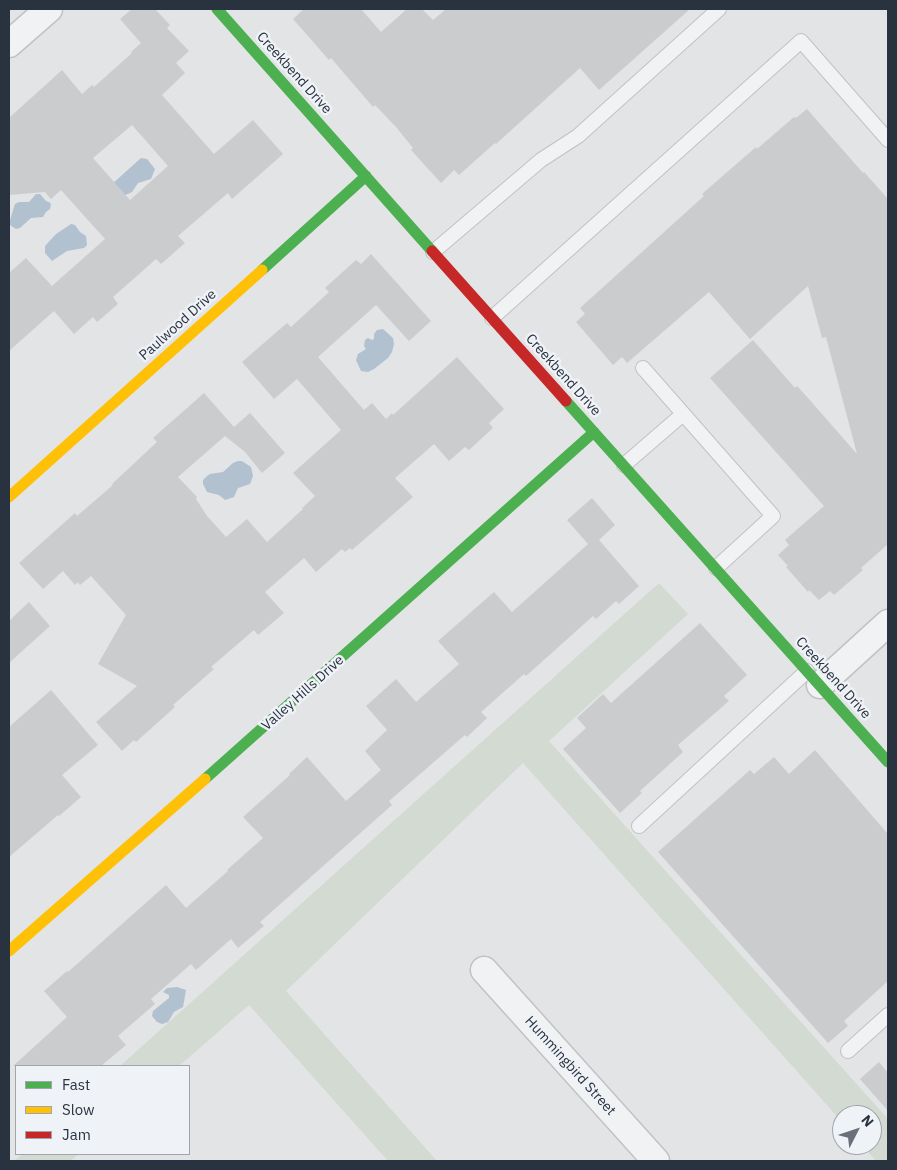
<!DOCTYPE html>
<style>
body{margin:0}
#map{position:relative;width:897px;height:1170px;overflow:hidden;background:#e2e4e6;font-family:"IBM Plex Sans",sans-serif}
canvas{display:block}
.frame{position:absolute;inset:0;border:10px solid #29323f;pointer-events:none}
.legend{position:absolute;left:15px;top:1065px;width:175px;height:90px;box-sizing:border-box;background:#eff2f6;border:1px solid #a0a5ad;margin:0;padding:6px 9px;list-style:none;font-size:15px;color:#29323f}
.legend li{display:flex;align-items:center;gap:10px;height:25px}
.legend b{width:25px;border:1px solid #a0a5ad}
.north{position:absolute;left:832px;top:1105px;width:50px;height:50px;box-sizing:border-box;background:#eff2f6;border:1px solid #a0a5ad;border-radius:50%;rotate:49deg;font-size:14px;font-weight:700;line-height:20px;text-align:center;color:#29323f}
.north::after{content:'';display:block;margin:auto;width:18px;height:22px;background:#6a7079;clip-path:polygon(50% 0,100% 100%,50% 72%,0 100%)}
</style>
<div id="map">
<canvas width="897" height="1170"></canvas>
<div class="frame"></div>
<ul class="legend">
<li><b style="height:6px;background:#4caf50"></b>Fast</li>
<li><b style="height:6px;background:#ffc107"></b>Slow</li>
<li><b style="height:6px;background:#c62828"></b>Jam</li>
</ul>
<div class="north">N</div>
</div>
<script>
const ctx = document.querySelector('canvas').getContext('2d');
ctx.lineJoin = 'round';
function fillPath(path, color) {
  ctx.fillStyle = color;
  ctx.fill(path, 'evenodd');
}
function shape(rows) {
  const path = new Path2D();
  for (const r of rows) {
    path.moveTo(r[0], r[1]);
    for (let i = 2; i < r.length; i += 2) path.lineTo(r[i], r[i + 1]);
  }
  return path;
}
function stroke(path, color, width, dash) {
  ctx.strokeStyle = color;
  ctx.lineWidth = width;
  ctx.lineCap = dash ? 'butt' : 'round';
  ctx.setLineDash(dash || []);
  ctx.stroke(path);
}
function drawText(font, color, halo, rows, align = 'center') {
  ctx.font = font + ' "IBM Plex Sans",sans-serif';
  ctx.lineWidth = 5;
  ctx.setLineDash([]);
  ctx.textBaseline = 'middle';
  ctx.strokeStyle = halo;
  ctx.fillStyle = color;
  for (const [text, x, y, turn = 0] of rows) {
    ctx.save();
    ctx.translate(x, y);
    ctx.rotate((+turn || 0) * Math.PI / 180);
    ctx.textAlign = isNaN(turn) ? turn : align;
    if (halo) ctx.strokeText(text, 0, 0);
    ctx.fillText(text, 0, 0);
    ctx.restore();
  }
}
const green = shape([
 [659,583,688,614,549,741,888,1119,888,1161,876,1161,862,1145,872,1145,872,1115,842,1115,842,1122,523,763,286,991,437,1161,388,1161,249,1005,179,1066,120,1066],
 [23,1154,79,1154,70,1161,14,1161]
]);
const water = shape([
 [141,158,147,159,155,169,151,179,138,183,132,192,121,197,111,185],
 [36,194,40,194,46,201,49,202,51,204,50,209,46,212,43,217,31,218,20,228,16,229,10,225,10,220,15,204,19,202,29,202],
 [71,224,75,225,80,232,86,236,87,245,84,248,67,251,52,261,45,253,45,246,56,234],
 [383,329,393,338,394,344,392,352,388,358,374,369,368,372,361,371,356,360,358,354,366,349,364,346,365,340,368,338,372,340,374,339,374,334,377,330],
 [238,461,242,461,251,467,253,476,250,484,238,488,234,497,225,500,219,495,207,492,203,484,203,480,207,476,210,474,223,472,233,463],
 [177,987,186,990,183,1007,174,1012,168,1022,162,1024,157,1022,152,1016,153,1011,169,998,169,995,163,992,167,988]
]);
const building = shape([
 [132,9,155,9,170,25,167,28,189,51,176,63,185,73,162,95,214,154,253,120,283,154,232,199,228,193,178,236,185,243,161,264,156,259,113,297,118,304,97,322,93,317,74,334,54,311,9,351,9,273,26,258,52,286,105,239,61,190,51,199,45,192,9,195,9,118,62,70,82,94,92,85,94,87,132,53,131,52,141,43,120,19],
 [132,125,168,166,130,200,93,158],
 [304,9,361,9,381,32,407,9,422,9,433,20,446,9,690,9,599,90,580,68,496,144,495,143,459,175,454,170,441,183,411,150,413,148,396,127,375,105,373,107,331,58,329,60,293,19],
 [807,109,863,173,864,172,888,199,888,544,861,568,863,570,834,595,830,591,819,600,809,590,808,592,786,567,788,566,778,555,789,545,785,540,824,506,710,378,753,340,795,388,797,386,808,398,857,454,826,337,822,338,808,286,750,339,709,292,627,363,622,357,613,365,576,322,585,314,580,308,704,196,702,194,756,147,757,149,794,117,796,118],
 [371,254,431,321,409,341,376,305,318,357,364,410,372,403,386,419,392,413,393,415,457,357,504,409,489,423,493,428,469,450,465,447,449,461,434,444,395,478,413,497,352,550,350,548,345,552,342,549,316,572,304,558,265,592,284,613,258,635,254,630,211,667,214,669,173,705,175,707,136,742,134,740,122,751,96,722,137,686,98,664,126,615,91,576,80,585,78,582,75,585,63,571,43,589,19,563,75,513,77,516,113,485,112,484,157,442,153,438,204,393,234,427,250,413,285,453,262,473,245,452,225,436,178,477,197,497,196,499,207,516,226,537,247,519,267,542,303,509,302,508,315,496,293,473,341,430,297,379,274,399,242,362,287,323,291,327,329,292,325,288,356,260,361,264],
 [592,498,615,525,599,540,639,586,619,604,616,601,596,619,593,616,526,676,524,674,481,712,487,718,467,737,465,735,389,801,392,805,260,922,264,926,238,948,231,939,196,970,191,964,151,999,155,1004,118,1036,126,1045,101,1066,13,1066,67,1017,44,991,67,971,68,972,166,885,186,908,228,871,227,870,263,838,243,817,290,775,289,774,307,757,346,801,381,770,365,751,387,730,366,706,396,679,416,702,459,664,438,641,494,592,512,612,588,544,567,520],
 [29,602,50,626,9,663,9,621],
 [700,623,747,675,724,696,729,701,678,745,683,752,640,791,642,793,620,813,563,749,586,728,577,718,603,694,611,703],
 [51,690,98,745,62,775,81,797,59,816,58,815,9,857,9,727],
 [815,750,888,834,888,981,844,1021,848,1026,828,1043,658,852,750,770,754,774,774,757,789,774],
 [879,1062,888,1073,888,1111,860,1079]
]);
const lane = shape([
 [433,252,541,160,578,136,719,9],
 [492,318,801,41,888,140],
 [643,368,773,516,716,568],
 [624,465,683,414],
 [639,826,807,671],
 [848,1051,888,1015]
]);
const street = shape([
 [9,44,49,9],
 [820,685,888,623],
 [484,970,656,1161]
]);
const fast = shape([
 [217,9,432,251],
 [262,270,366,176],
 [566,401,888,762],
 [205,779,594,432]
]);
const slow = shape([
 [9,497,262,270],
 [9,951,205,779]
]);
const jam = shape([
 [432,251,566,401]
]);
const streetNames = [
 ["Creekbend Drive",294,73,48],
 ["Paulwood Drive",178,325,-42],
 ["Creekbend Drive",563,375,48],
 ["Creekbend Drive",833,678,48],
 ["Valley Hills Drive",303,693,-42],
 ["Hummingbird Street",570,1066,48]
];
fillPath(green, '#d3dad2');
fillPath(water, '#b1c1d0');
fillPath(building, '#caccce');
stroke(lane, '#c0c2c4', 16);
stroke(street, '#c0c2c4', 29);
stroke(lane, '#f1f2f3', 14);
stroke(street, '#f1f2f3', 26);
stroke(fast, '#4caf50', 11);
stroke(slow, '#ffc107', 11);
stroke(jam, '#c62828', 11);
drawText('14px', '#29323f', '#eff2f6', streetNames);
</script>
